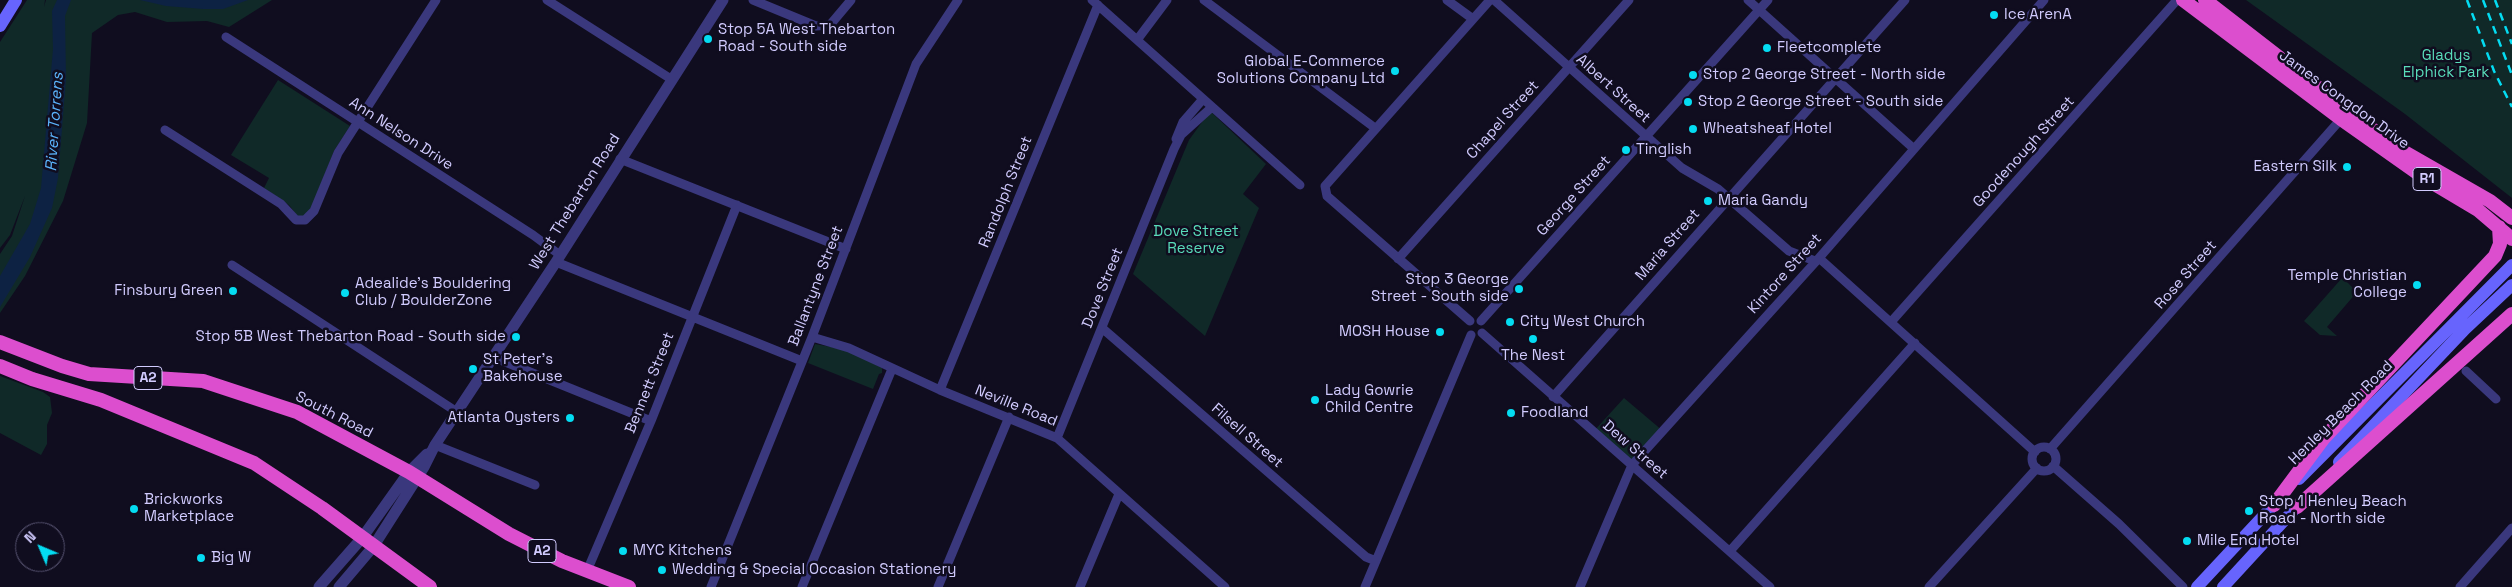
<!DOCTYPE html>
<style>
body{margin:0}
#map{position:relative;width:2512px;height:587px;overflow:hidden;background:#100d1f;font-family:"Space Grotesk",sans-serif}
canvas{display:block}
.north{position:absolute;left:15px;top:522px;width:50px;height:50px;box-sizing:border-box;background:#100d1f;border:1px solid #5d5978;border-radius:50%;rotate:315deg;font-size:14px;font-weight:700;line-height:20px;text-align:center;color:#d1cbfe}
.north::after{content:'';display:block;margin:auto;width:18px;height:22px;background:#04dcf2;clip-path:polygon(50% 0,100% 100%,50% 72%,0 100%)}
</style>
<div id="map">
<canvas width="2512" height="587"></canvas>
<div class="north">N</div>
</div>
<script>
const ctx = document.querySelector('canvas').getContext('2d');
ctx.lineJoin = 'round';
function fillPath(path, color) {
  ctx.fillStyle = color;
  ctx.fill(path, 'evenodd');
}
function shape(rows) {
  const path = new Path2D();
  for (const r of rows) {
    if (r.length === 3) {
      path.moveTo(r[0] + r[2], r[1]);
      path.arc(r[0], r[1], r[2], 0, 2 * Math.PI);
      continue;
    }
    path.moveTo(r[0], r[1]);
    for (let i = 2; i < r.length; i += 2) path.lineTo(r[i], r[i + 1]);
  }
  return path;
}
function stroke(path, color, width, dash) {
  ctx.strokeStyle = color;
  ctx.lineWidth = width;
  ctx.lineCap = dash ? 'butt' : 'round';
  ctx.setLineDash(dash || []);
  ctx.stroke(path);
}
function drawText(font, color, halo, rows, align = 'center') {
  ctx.font = font + ' "Space Grotesk",sans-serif';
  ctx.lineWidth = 5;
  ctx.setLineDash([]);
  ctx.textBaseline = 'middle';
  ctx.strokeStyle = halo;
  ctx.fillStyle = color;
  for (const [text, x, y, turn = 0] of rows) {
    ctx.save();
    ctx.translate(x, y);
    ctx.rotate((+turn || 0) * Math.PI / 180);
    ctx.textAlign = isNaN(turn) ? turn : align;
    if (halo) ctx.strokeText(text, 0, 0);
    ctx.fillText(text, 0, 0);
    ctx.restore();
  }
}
const green = shape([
 [27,0,45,0,44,7,46,0,272,0,229,27,207,21,167,22,135,12,118,15,92,33,87,123,63,201,25,276,0,313,0,254,12,236,25,196,10,235,0,248,0,42],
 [2246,0,2512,0,2512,198,2405,114],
 [278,80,350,126,334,151,313,204,307,215,299,218,289,205,264,188,269,178,231,155],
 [1210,111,1266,164,1243,194,1259,208,1205,336,1133,274,1189,140],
 [2350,269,2356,273,2347,282,2357,292,2327,327,2337,336,2320,335,2304,321],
 [815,344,848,350,882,368,882,373,879,374,873,389,808,363],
 [0,376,43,392,50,397,52,413,47,425,47,444,41,455,0,433],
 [1624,398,1663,431,1632,465,1593,432]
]);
const water = shape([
 [57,0,71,0,65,16,66,79,58,178,52,208,30,257,0,307,0,276,30,224,41,188,53,49,52,11],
 [140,0,248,0,223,9,203,9,166,6]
]);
const minor = shape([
 [547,0,671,79],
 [753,0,816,26,830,25,851,0],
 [1092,0,1300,185],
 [1204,0,1375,128],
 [1447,0,1473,19],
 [1494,0,1682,168,1718,189,1789,251,1815,261],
 [1748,0,1913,148],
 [226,37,533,235,560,255],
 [1137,40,1167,0],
 [165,130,281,204,296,220,305,220,314,211,338,153,436,0],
 [1176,139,1183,122,1203,99],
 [620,159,846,249],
 [1819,258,2035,452],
 [1398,259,1629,0],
 [556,262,802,361],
 [232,265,457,412],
 [1470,321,1327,196,1325,186,1490,0],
 [1481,321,1768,0],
 [1891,322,2177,0],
 [1102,328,1366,557,1376,561],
 [1482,333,1770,587],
 [812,337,849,348,940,390,1057,438,1225,587],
 [493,357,651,421],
 [2466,371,2496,399],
 [940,390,1098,5],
 [1553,397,1905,0],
 [1057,438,1174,149,1181,135,1212,107],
 [435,445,535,485],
 [2044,459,12],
 [2050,449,2341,119],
 [2053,466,2119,524,2183,587],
 [1730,551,1915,343],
 [587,571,651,421,737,205],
 [711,587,812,337,916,64,958,0],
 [802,587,892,369],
 [938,587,1009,417],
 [1080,587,1119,494],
 [1365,587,1471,335],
 [1580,587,1632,465,1819,258,2044,0],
 [1929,587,2037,468],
 [2460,587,2512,528]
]);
const tertiary = shape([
 [319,587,362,538,409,472,427,454],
 [339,587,373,547,424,467,435,445,556,262,723,0]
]);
const secondary = shape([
 [0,26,16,0],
 [2339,462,2465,329,2512,285],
 [2299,479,2512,265],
 [2197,587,2281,497],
 [2223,587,2303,500]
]);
const trunk = shape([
 [2183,0,2341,119,2426,179,2478,210,2512,239],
 [2205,0,2369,127,2401,150,2490,201,2512,218],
 [0,342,62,366,89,374,203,381,297,412,409,472,509,534,562,561,629,587],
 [0,366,32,379,101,400,254,463,322,508,430,587],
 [2274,505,2323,439,2495,256,2500,244,2499,227],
 [2297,507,2512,314]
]);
const rail = shape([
 [2467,0,2494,71,2512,107],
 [2483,0,2512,75],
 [2495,0,2512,44]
]);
const markers = [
 [1994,15,5,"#04dcf2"],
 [708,39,5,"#04dcf2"],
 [1767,48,5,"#04dcf2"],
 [1395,71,5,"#04dcf2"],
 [1693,75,5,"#04dcf2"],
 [1688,102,5,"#04dcf2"],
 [1693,129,5,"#04dcf2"],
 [1626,150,5,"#04dcf2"],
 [2347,167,5,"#04dcf2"],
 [1708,201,5,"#04dcf2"],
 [2417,285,5,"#04dcf2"],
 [1519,289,5,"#04dcf2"],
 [233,291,5,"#04dcf2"],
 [345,293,5,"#04dcf2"],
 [1510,322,5,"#04dcf2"],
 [1440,332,5,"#04dcf2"],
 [516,337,5,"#04dcf2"],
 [1533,339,5,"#04dcf2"],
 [473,369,5,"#04dcf2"],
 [1315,400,5,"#04dcf2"],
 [1511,413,5,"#04dcf2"],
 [570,418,5,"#04dcf2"],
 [134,509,5,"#04dcf2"],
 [2249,511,5,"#04dcf2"],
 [2187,541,5,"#04dcf2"],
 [623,551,5,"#04dcf2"],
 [201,558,5,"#04dcf2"],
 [662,570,5,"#04dcf2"]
];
const shields = [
 [2427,179,28],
 [148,378,28],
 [542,551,28]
];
const shieldNames = [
 ["R1",2427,179],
 ["A2",148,378],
 ["A2",542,551]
];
const poiNames = [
 ["Ice ArenA",2004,15],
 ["Stop 5A West Thebarton",718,30],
 ["Road - South side",718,47],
 ["Fleetcomplete",1777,48],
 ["Global E-Commerce",1385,62,"right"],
 ["Solutions Company Ltd",1385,79,"right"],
 ["Stop 2 George Street - North side",1703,75],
 ["Stop 2 George Street - South side",1698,102],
 ["Wheatsheaf Hotel",1703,129],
 ["Tinglish",1636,150],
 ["Eastern Silk",2337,167,"right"],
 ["Maria Gandy",1718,201],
 ["Temple Christian",2407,276,"right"],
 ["College",2407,293,"right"],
 ["Stop 3 George",1509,280,"right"],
 ["Street - South side",1509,297,"right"],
 ["Adealide's Bouldering",355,284],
 ["Club / BoulderZone",355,301],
 ["Finsbury Green",223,291,"right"],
 ["City West Church",1520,322],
 ["MOSH House",1430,332,"right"],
 ["Stop 5B West Thebarton Road - South side",506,337,"right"],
 ["The Nest",1533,356,"center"],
 ["St Peter's",483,360],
 ["Bakehouse",483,377],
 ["Lady Gowrie",1325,391],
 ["Child Centre",1325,408],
 ["Foodland",1521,413],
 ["Atlanta Oysters",560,418,"right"],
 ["Brickworks",144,500],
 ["Marketplace",144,517],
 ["Stop 1 Henley Beach",2259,502],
 ["Road - North side",2259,519],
 ["Mile End Hotel",2197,541],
 ["MYC Kitchens",633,551],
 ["Big W",211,558],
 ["Wedding & Special Occasion Stationery",672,570]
];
const parkNames = [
 ["Gladys",2446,56],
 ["Elphick Park",2446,73],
 ["Dove Street",1196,232],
 ["Reserve",1196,249]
];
const streetNames = [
 ["Albert Street",1613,89,42],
 ["James Congdon Drive",2344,100,36],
 ["Chapel Street",1503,120,-48],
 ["Ann Nelson Drive",401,134,33],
 ["Goodenough Street",2024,152,-48],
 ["Randolph Street",1006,192,-68],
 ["George Street",1574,196,-48],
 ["West Thebarton Road",575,202,-58],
 ["Maria Street",1668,245,-49],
 ["Kintore Street",1785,274,-48],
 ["Rose Street",2186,275,-49],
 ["Ballantyne Street",816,286,-69],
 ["Dove Street",1103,288,-68],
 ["Bennett Street",650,383,-68],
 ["Neville Road",1016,406,22],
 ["Henley Beach Road",2341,413,-45],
 ["South Road",334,415,27],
 ["Filsell Street",1247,436,41],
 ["Dew Street",1635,450,41]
];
const waterNames = [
 ["River Torrens",55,122,-86]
];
fillPath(green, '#102928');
fillPath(water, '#0d2243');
stroke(minor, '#3a387d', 9);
stroke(tertiary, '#3a387d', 11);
stroke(secondary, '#6764fd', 12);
stroke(trunk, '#dc4ece', 14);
stroke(rail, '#04dcf2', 2.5, [8, 6]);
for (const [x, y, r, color] of markers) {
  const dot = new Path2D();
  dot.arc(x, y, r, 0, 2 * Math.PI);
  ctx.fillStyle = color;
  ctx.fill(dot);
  stroke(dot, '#100d1f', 2);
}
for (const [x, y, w] of shields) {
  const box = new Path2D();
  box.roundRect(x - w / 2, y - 11.5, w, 23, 4);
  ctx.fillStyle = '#100d1f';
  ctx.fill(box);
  stroke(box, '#d1cbfe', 1);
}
drawText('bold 14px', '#d1cbfe', null, shieldNames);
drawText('15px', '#d1cbfe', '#100d1f', poiNames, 'left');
drawText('15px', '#59dcba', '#100d1f', parkNames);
drawText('15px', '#d1cbfe', '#100d1f', streetNames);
drawText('italic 16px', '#5bb3fc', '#100d1f', waterNames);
</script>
